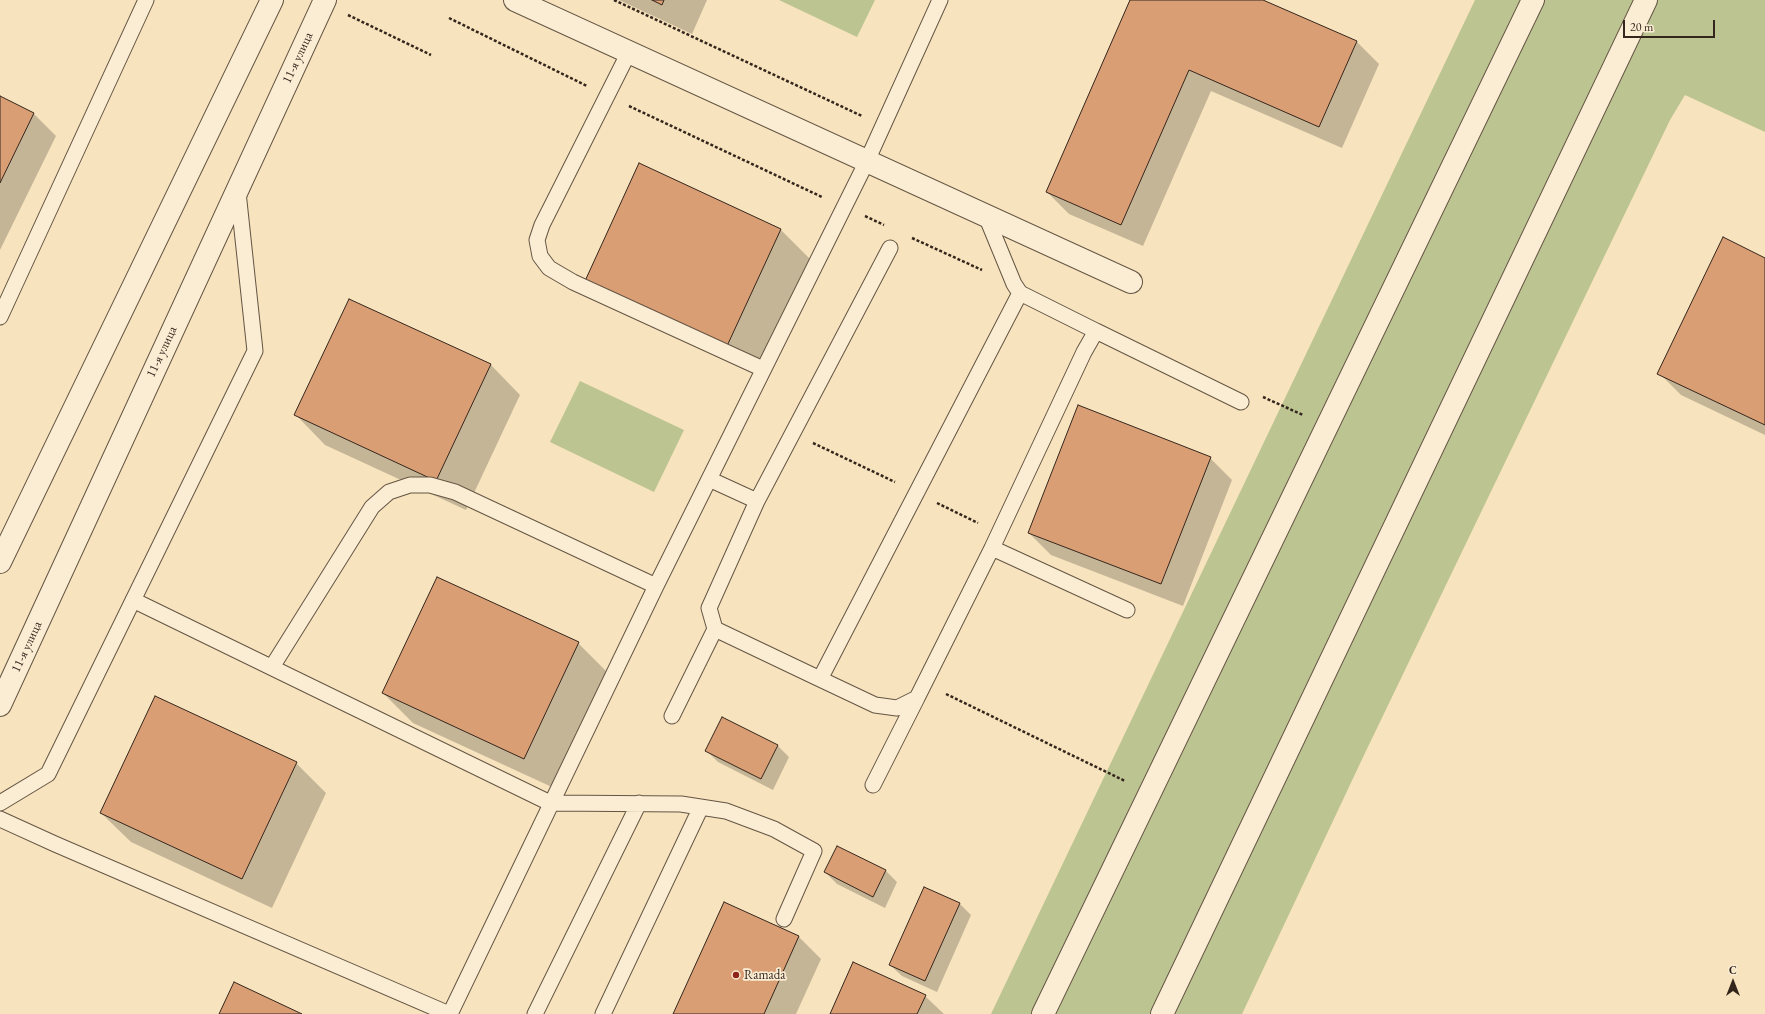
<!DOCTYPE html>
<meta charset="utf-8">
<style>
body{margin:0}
#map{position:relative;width:1765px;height:1014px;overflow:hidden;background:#f7e3bd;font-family:"EB Garamond",serif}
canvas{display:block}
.north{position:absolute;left:1713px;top:962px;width:40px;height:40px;-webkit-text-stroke:3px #faedd4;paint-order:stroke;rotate:0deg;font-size:11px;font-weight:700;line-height:16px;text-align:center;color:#34261c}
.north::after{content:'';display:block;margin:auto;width:14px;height:18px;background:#34261c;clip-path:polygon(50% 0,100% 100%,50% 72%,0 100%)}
.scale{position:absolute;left:1623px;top:20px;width:92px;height:18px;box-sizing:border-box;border:2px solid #34261c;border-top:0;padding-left:5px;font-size:12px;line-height:14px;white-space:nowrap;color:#34261c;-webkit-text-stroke:3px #faedd4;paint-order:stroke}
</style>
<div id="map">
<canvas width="1765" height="1014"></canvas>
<div class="north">С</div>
<div class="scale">20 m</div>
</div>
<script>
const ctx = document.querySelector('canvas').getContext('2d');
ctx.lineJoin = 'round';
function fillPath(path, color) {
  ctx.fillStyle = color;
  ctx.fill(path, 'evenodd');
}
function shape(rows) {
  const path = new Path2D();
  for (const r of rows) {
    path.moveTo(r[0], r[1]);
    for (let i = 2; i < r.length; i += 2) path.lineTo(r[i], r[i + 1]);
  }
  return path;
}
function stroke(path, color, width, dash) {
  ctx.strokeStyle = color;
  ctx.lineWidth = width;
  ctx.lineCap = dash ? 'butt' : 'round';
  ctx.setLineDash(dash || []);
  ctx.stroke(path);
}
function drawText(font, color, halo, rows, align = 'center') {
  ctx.font = font + ' "EB Garamond",serif';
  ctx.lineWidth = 3.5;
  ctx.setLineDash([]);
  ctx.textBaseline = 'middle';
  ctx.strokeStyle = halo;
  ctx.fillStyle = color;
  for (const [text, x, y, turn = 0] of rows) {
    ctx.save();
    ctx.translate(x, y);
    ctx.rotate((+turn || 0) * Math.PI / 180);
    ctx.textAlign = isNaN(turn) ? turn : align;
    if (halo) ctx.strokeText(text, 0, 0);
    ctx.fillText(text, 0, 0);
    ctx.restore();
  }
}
const green = shape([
 [779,0,875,0,857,37],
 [1475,0,1765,0,1765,132,1685,95,1670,120,1365,753,1242,1014,991,1014],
 [580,381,684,430,654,492,550,442]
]);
const shadow = shape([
 [619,0,707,0,692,34],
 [1131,0,1261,0,1357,42,1379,64,1342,148,1211,91,1143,246,1069,214,1047,192],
 [0,98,34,114,56,136,0,250],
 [640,165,781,230,811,260,756,375,616,310,586,280],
 [1765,259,1765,435,1681,395,1659,373],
 [350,300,491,365,520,395,466,510,325,445,296,415],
 [1210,458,1232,480,1183,606,1051,555,1029,533],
 [578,643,608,673,554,788,413,723,383,693],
 [723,718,778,746,789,757,773,790,718,762,706,750],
 [296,763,326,793,272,908,131,842,101,813],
 [886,871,897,882,885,908,837,884,825,872],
 [725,903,799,937,821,959,796,1014,674,1014],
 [960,904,971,915,937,992,902,976,890,965],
 [925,996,944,1014,831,1014]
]);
const building = shape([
 [652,0,664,0,662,5,652,0],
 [1130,0,1263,0,1357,41,1319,127,1189,70,1121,225,1046,192,1130,0],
 [0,96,34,113,0,183,0,96],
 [639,163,781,229,727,346,585,281,639,163],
 [1723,237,1765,258,1765,425,1657,374,1723,237],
 [349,299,491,364,436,481,294,415,349,299],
 [1078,405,1211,457,1161,584,1028,533,1078,405],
 [437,577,579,642,524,759,382,693,437,577],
 [155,696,297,762,242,879,100,813,155,696],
 [722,717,778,745,761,779,705,751,722,717],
 [837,846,886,870,873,897,824,872,837,846],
 [924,887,960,903,925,981,889,965,924,887],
 [724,902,799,936,764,1014,673,1014,724,902],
 [853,962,926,995,917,1014,830,1014,853,962],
 [234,982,302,1014,219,1014,234,982]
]);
const path = shape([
 [614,0,862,116],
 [348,15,431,55],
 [449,18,587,86],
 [629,106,822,197],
 [865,216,884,225],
 [912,238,982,270],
 [1263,397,1303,415],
 [813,443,895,482],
 [937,503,978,523],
 [946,694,1125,781]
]);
const lane = shape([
 [629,52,542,225,537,240,540,256,549,268,573,282,763,369],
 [0,317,146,0],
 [1096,331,1241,402],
 [709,479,757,501,890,248],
 [757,501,709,608,715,629,820,679,1020,293,1014,284,986,216],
 [992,548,1127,610],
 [133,600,550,803,681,804,726,811,774,829,814,851,784,919],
 [272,667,372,507,389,492,410,485,430,485,455,492,656,586],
 [820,679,875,705,897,708,917,698,992,548,1084,352,1096,331,1020,293],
 [672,716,715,629],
 [873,785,917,698],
 [0,803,48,774,255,351,238,192],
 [0,819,55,844,449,1014],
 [450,1014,656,586,867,161,940,0],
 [535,1014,639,803],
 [603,1014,701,807]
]);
const street = shape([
 [515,0,1131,282],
 [0,562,272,0],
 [0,705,325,0],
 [1043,1014,1533,0],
 [1162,1014,1646,0]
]);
const markers = [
 [736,975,4,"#8f2418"]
];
const streetNames = [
 ["11-я улица",298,58,-65],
 ["11-я улица",162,352,-65],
 ["11-я улица",27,647,-65]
];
const poiNames = [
 ["Ramada",744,975]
];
fillPath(green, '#bcc492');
fillPath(shadow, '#0003');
fillPath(building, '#da9e75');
stroke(building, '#34261c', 1);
stroke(lane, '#655544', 17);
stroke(street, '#655544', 24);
stroke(path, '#34261c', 2.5, [3, 2]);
stroke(lane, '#faedd4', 15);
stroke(street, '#faedd4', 22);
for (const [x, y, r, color] of markers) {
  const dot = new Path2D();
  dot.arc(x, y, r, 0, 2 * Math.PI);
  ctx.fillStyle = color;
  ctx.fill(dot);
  stroke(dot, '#faedd4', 1.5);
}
drawText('13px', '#34261c', '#faedd4', streetNames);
drawText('13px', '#34261c', '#faedd4', poiNames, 'left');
</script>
